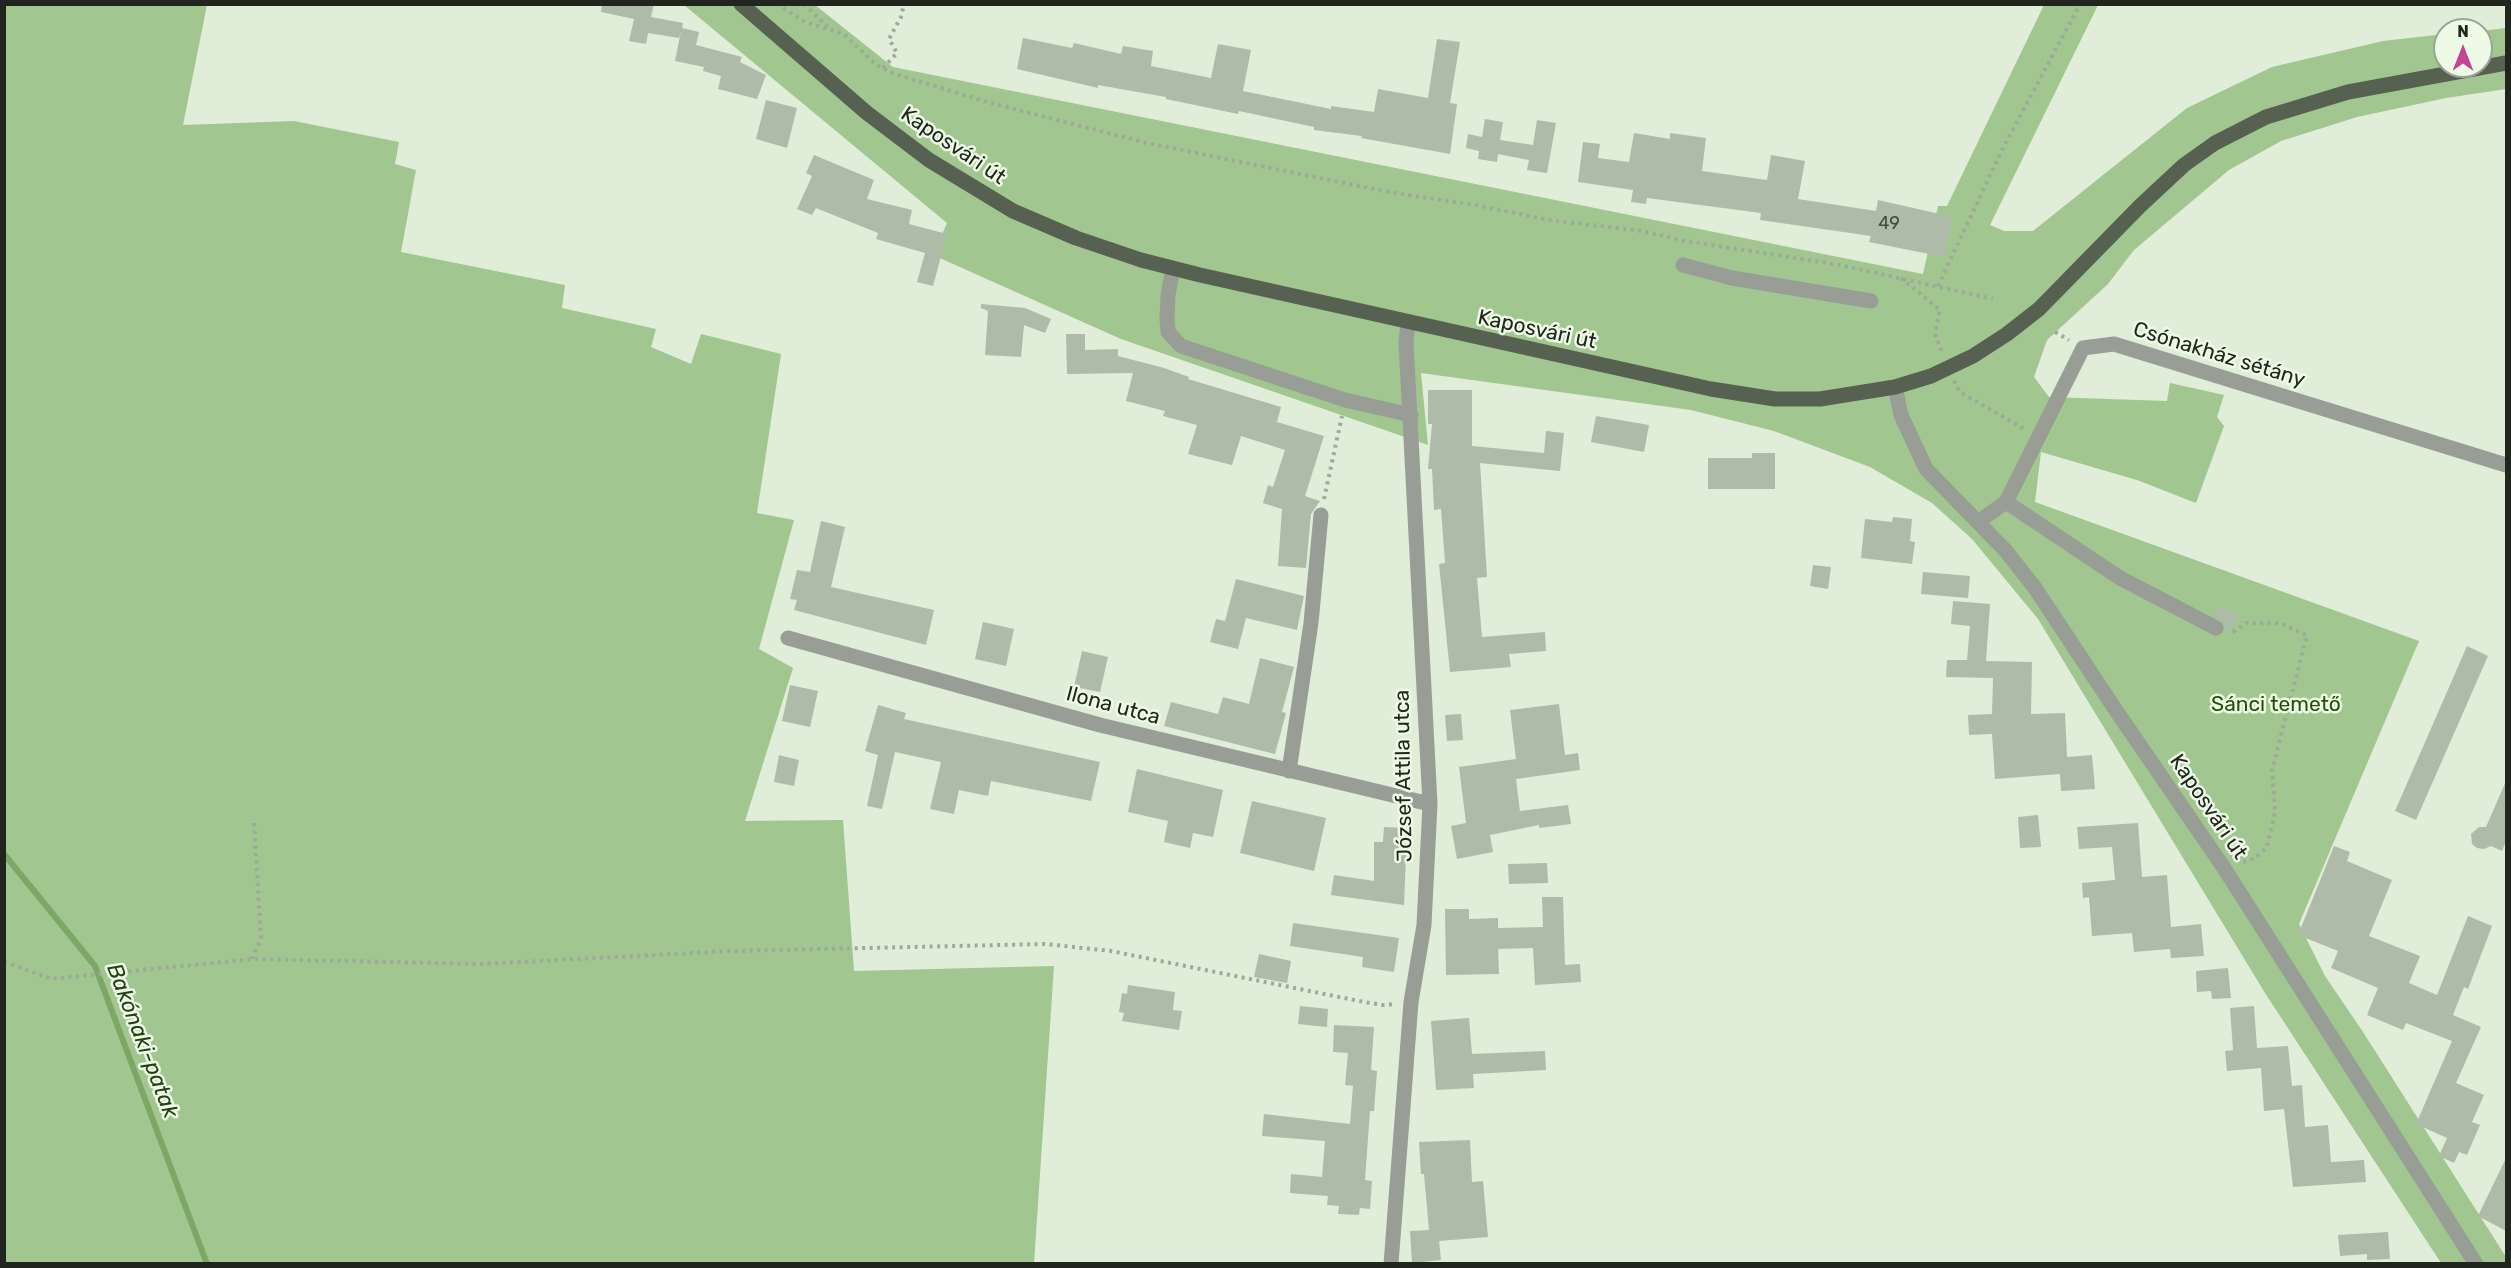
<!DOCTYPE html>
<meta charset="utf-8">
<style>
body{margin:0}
#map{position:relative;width:2511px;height:1268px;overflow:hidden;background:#dfedd9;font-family:Rubik,sans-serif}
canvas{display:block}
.frame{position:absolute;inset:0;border:6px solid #20251e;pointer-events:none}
.north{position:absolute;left:2433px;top:18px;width:60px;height:60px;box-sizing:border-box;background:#ecfae6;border:2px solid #9aa596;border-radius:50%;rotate:0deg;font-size:16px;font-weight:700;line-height:24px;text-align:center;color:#20251e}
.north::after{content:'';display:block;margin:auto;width:21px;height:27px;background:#c34593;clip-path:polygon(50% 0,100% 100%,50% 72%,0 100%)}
</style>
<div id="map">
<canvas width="2511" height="1268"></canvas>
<div class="frame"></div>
<div class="north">N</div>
</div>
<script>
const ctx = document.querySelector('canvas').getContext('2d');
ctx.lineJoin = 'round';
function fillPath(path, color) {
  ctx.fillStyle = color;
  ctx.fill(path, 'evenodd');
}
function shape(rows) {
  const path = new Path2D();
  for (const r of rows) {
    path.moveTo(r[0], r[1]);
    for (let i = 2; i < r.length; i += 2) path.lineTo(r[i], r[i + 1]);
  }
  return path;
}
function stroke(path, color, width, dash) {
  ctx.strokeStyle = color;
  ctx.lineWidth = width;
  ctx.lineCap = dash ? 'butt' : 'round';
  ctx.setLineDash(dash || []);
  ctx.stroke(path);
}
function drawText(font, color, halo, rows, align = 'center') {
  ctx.font = font + ' Rubik,sans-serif';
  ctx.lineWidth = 5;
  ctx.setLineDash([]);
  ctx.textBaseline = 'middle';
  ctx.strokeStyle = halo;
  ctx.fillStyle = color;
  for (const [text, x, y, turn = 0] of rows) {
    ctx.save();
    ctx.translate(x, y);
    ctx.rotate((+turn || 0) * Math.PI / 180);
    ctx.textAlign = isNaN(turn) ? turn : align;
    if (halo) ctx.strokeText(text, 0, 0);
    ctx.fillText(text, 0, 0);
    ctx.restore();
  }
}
const green = shape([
 [5,4,207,5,183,125,294,121,399,142,395,164,416,170,401,252,565,285,562,308,656,329,651,347,691,364,701,334,781,354,757,513,794,520,759,649,793,668,745,821,843,820,854,971,1054,966,1034,1263,5,1263],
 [684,5,815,5,893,67,1923,274,1938,206,1947,206,2044,5,2098,5,1990,225,2004,231,2033,231,2187,108,2272,67,2383,41,2445,34,2445,66,2481,66,2481,31,2506,28,2506,89,2446,98,2357,117,2281,141,2229,170,2134,250,2108,284,2047,340,2034,377,2049,397,2167,401,2170,383,2224,395,2217,417,2224,426,2196,503,2137,480,2041,452,2035,502,2419,641,2299,924,2325,976,2363,1032,2506,1257,2506,1263,2441,1263,2265,993,2038,619,1972,539,1932,503,1870,467,1774,431,1691,410,1421,373,1428,445,1121,339,933,255,947,223]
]);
const stream = shape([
 [4,854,95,966,207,1264]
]);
const building = shape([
 [602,4,654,4,651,17,683,23,682,28,699,32,696,45,742,57,740,62,766,75,757,99,718,89,721,76,703,71,704,67,675,61,681,31,679,38,648,33,646,44,629,41,634,19,601,12],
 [1023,38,1072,48,1074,43,1121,54,1123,46,1153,51,1151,66,1211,78,1218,44,1251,50,1243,91,1331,109,1331,106,1374,112,1378,89,1428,98,1437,39,1460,42,1450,103,1457,104,1450,154,1361,138,1362,136,1314,130,1314,127,1239,111,1238,114,1166,99,1166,97,1098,85,1098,88,1017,69],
 [766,100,797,108,787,148,756,139],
 [1485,119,1503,122,1500,140,1533,145,1537,120,1556,123,1547,173,1527,170,1529,160,1498,154,1497,162,1478,159,1479,151,1466,148,1468,134,1482,137],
 [1634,133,1670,139,1670,133,1706,138,1702,171,1767,180,1771,155,1805,161,1798,199,1876,211,1878,200,1953,217,1944,257,1869,242,1871,236,1760,220,1761,213,1647,198,1646,204,1631,202,1633,190,1578,182,1583,142,1600,144,1598,158,1629,162],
 [814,155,874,180,867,199,912,210,909,224,947,234,933,286,917,282,925,253,876,239,878,233,816,208,812,215,797,209,812,176,806,173],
 [981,304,1025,308,1051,319,1045,333,1024,325,1021,357,985,355,988,311,981,308],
 [1066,334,1085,334,1085,350,1118,349,1118,356,1164,368,1189,377,1188,379,1281,407,1277,422,1324,436,1305,496,1320,501,1311,514,1306,568,1278,566,1282,509,1263,503,1268,485,1273,487,1285,450,1241,436,1232,465,1188,454,1197,425,1163,416,1165,411,1126,401,1133,373,1067,374],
 [1428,390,1472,390,1472,446,1544,453,1546,431,1564,433,1560,471,1480,463,1487,577,1477,578,1482,637,1545,632,1546,651,1509,654,1511,667,1450,672,1439,564,1445,563,1441,509,1434,510,1432,469,1428,469,1432,424,1428,424],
 [1596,416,1649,425,1644,452,1591,442],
 [1752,453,1775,453,1775,489,1708,489,1708,458,1752,458],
 [1893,517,1912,519,1910,541,1915,542,1912,564,1861,558,1865,519,1892,522],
 [821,521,845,527,831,587,934,610,926,645,794,610,797,600,790,599,797,570,810,572],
 [1813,565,1831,567,1828,589,1810,586],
 [1923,572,1970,576,1968,598,1921,594],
 [1236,579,1304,596,1297,630,1246,618,1238,649,1210,642,1216,619,1225,621],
 [1953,601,1990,604,1986,661,2032,662,2031,714,2065,713,2067,757,2092,755,2095,789,2061,791,2060,774,1995,779,1992,734,1969,735,1968,715,1992,714,1993,678,1946,677,1947,660,1967,660,1970,626,1951,624],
 [2219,606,2238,614,2231,631,2225,629,2224,622,2215,617],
 [983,622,1014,629,1006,666,975,659],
 [2467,646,2488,656,2416,820,2395,811],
 [1082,651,1108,657,1100,692,1074,687],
 [1260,658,1294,667,1282,712,1286,713,1275,754,1164,726,1171,702,1218,714,1223,697,1249,704],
 [790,685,818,691,810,727,782,721],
 [1559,704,1565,755,1578,753,1580,770,1516,779,1520,811,1568,805,1571,824,1539,828,1539,825,1490,835,1493,852,1457,859,1451,826,1466,823,1459,767,1516,759,1510,710],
 [878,705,906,713,904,719,1100,762,1091,801,991,781,988,796,959,790,954,814,930,809,941,762,895,752,882,809,867,806,878,755,865,751],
 [1461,714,1463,740,1447,741,1445,715],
 [779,755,799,760,794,786,774,782],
 [1137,769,1223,790,1213,837,1193,833,1190,848,1164,842,1168,821,1128,812],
 [2506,781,2506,841,2502,851,2491,846,2484,849,2477,848,2472,844,2471,834,2479,827,2486,827],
 [1252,801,1326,818,1314,871,1240,853],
 [2038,815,2041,847,2020,848,2018,817],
 [2138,823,2142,877,2167,875,2171,927,2201,924,2204,956,2171,958,2170,949,2134,952,2132,933,2092,936,2089,897,2083,898,2082,883,2115,880,2112,847,2079,849,2077,827],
 [1384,827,1407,828,1404,905,1331,895,1334,875,1374,881,1374,842,1383,842],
 [2334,846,2350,852,2347,861,2392,880,2369,936,2420,956,2409,983,2437,995,2468,916,2492,926,2468,989,2464,987,2453,1015,2481,1027,2456,1083,2484,1095,2472,1122,2480,1125,2467,1155,2459,1152,2454,1163,2439,1156,2447,1138,2416,1124,2452,1041,2406,1023,2403,1030,2367,1015,2378,988,2331,968,2338,951,2298,935],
 [1547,863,1548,883,1509,884,1508,864],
 [1542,897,1563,897,1565,965,1580,964,1581,982,1535,985,1533,948,1498,949,1499,974,1446,975,1445,909,1469,909,1469,919,1498,918,1498,928,1543,927],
 [1293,923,1399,938,1394,972,1362,967,1363,957,1290,946],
 [1259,954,1291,961,1287,983,1254,977],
 [2228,968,2231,998,2212,999,2211,991,2197,992,2196,971],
 [1128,985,1175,992,1173,1010,1182,1011,1179,1030,1122,1021,1124,1013,1119,1012,1122,993,1127,994],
 [1300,1006,1328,1009,1327,1027,1298,1024],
 [2254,1006,2257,1048,2288,1046,2292,1086,2302,1085,2305,1127,2328,1125,2331,1162,2364,1160,2366,1182,2293,1187,2284,1109,2264,1111,2261,1068,2227,1071,2225,1051,2233,1050,2230,1008],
 [1469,1018,1472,1054,1545,1051,1546,1070,1473,1074,1474,1088,1436,1090,1431,1021],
 [1334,1025,1374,1027,1371,1070,1377,1071,1374,1111,1370,1111,1365,1180,1372,1181,1370,1209,1360,1208,1359,1215,1338,1214,1339,1206,1327,1205,1328,1196,1290,1193,1291,1174,1322,1177,1325,1141,1262,1136,1264,1114,1350,1124,1353,1086,1345,1085,1348,1053,1333,1052],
 [1470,1140,1472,1182,1483,1181,1488,1237,1439,1241,1441,1260,1412,1263,1410,1231,1429,1230,1424,1174,1421,1174,1419,1142],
 [2506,1158,2506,1231,2478,1216],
 [2388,1232,2390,1259,2367,1260,2367,1254,2340,1256,2338,1235]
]);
const path = shape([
 [777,4,805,22,844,34,875,64,892,73,987,102,1147,143,1394,193,1476,205,1549,220,1642,231,1686,241,1840,265,1993,299],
 [804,4,830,29],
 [883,68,897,53,889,39,901,17,904,4],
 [1901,278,1940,310,1935,334,1942,353],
 [1938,286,2003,148,2080,4],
 [2055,332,2069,340],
 [1954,381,1960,392,2024,429],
 [1324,499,1342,416],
 [2233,632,2246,623,2279,623,2307,635,2272,770,2275,811,2267,847,2255,858,2241,863],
 [252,959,261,938,254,823],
 [4,962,52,979,252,959,483,964,731,951,1045,944,1111,951,1364,1002,1383,1005,1395,1004]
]);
const minor = shape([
 [1683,265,1732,278,1871,301],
 [1173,268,1168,295,1167,319,1168,332,1181,346,1345,400,1411,415],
 [1895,387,1901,415,1926,469,2006,551,2035,588,2115,709,2224,868,2476,1264],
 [2006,502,2120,578,2216,628],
 [1978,522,2006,502,2083,348,2114,344,2506,465],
 [788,638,1100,725,1430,804],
 [1289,771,1311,623,1321,515],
 [1391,1264,1411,1002,1424,925,1430,804,1406,342,1408,322]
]);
const major = shape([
 [741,4,867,113,929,160,1013,211,1076,238,1141,260,1200,275,1711,389,1775,399,1820,399,1895,387,1931,376,1973,356,2007,334,2039,309,2140,206,2184,165,2215,143,2266,117,2348,92,2506,63]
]);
const numberNames = [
 ["49",1889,224]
];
const streetNames = [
 ["Kaposvári út",953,146,34],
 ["Kaposvári út",1537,330,12],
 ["Csónakház sétány",2219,355,17],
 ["Ilona utca",1113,706,15],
 ["József Attila utca",1404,776,-91],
 ["Kaposvári út",2208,807,56]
];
const parkNames = [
 ["Sánci temető",2276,705]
];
const waterNames = [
 ["Bakónaki-patak",142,1041,69]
];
fillPath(green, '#a1c68f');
stroke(stream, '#7ca767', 6);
fillPath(building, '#aebba8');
stroke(path, '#9ea999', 4, [3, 4.5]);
stroke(minor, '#989e95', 15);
stroke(major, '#576152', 15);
drawText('18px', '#444a40', null, numberNames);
drawText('21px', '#20251e', '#ecfae6', streetNames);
drawText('21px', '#264e09', '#ecfae6', parkNames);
drawText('italic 22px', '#244013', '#ecfae6', waterNames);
</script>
